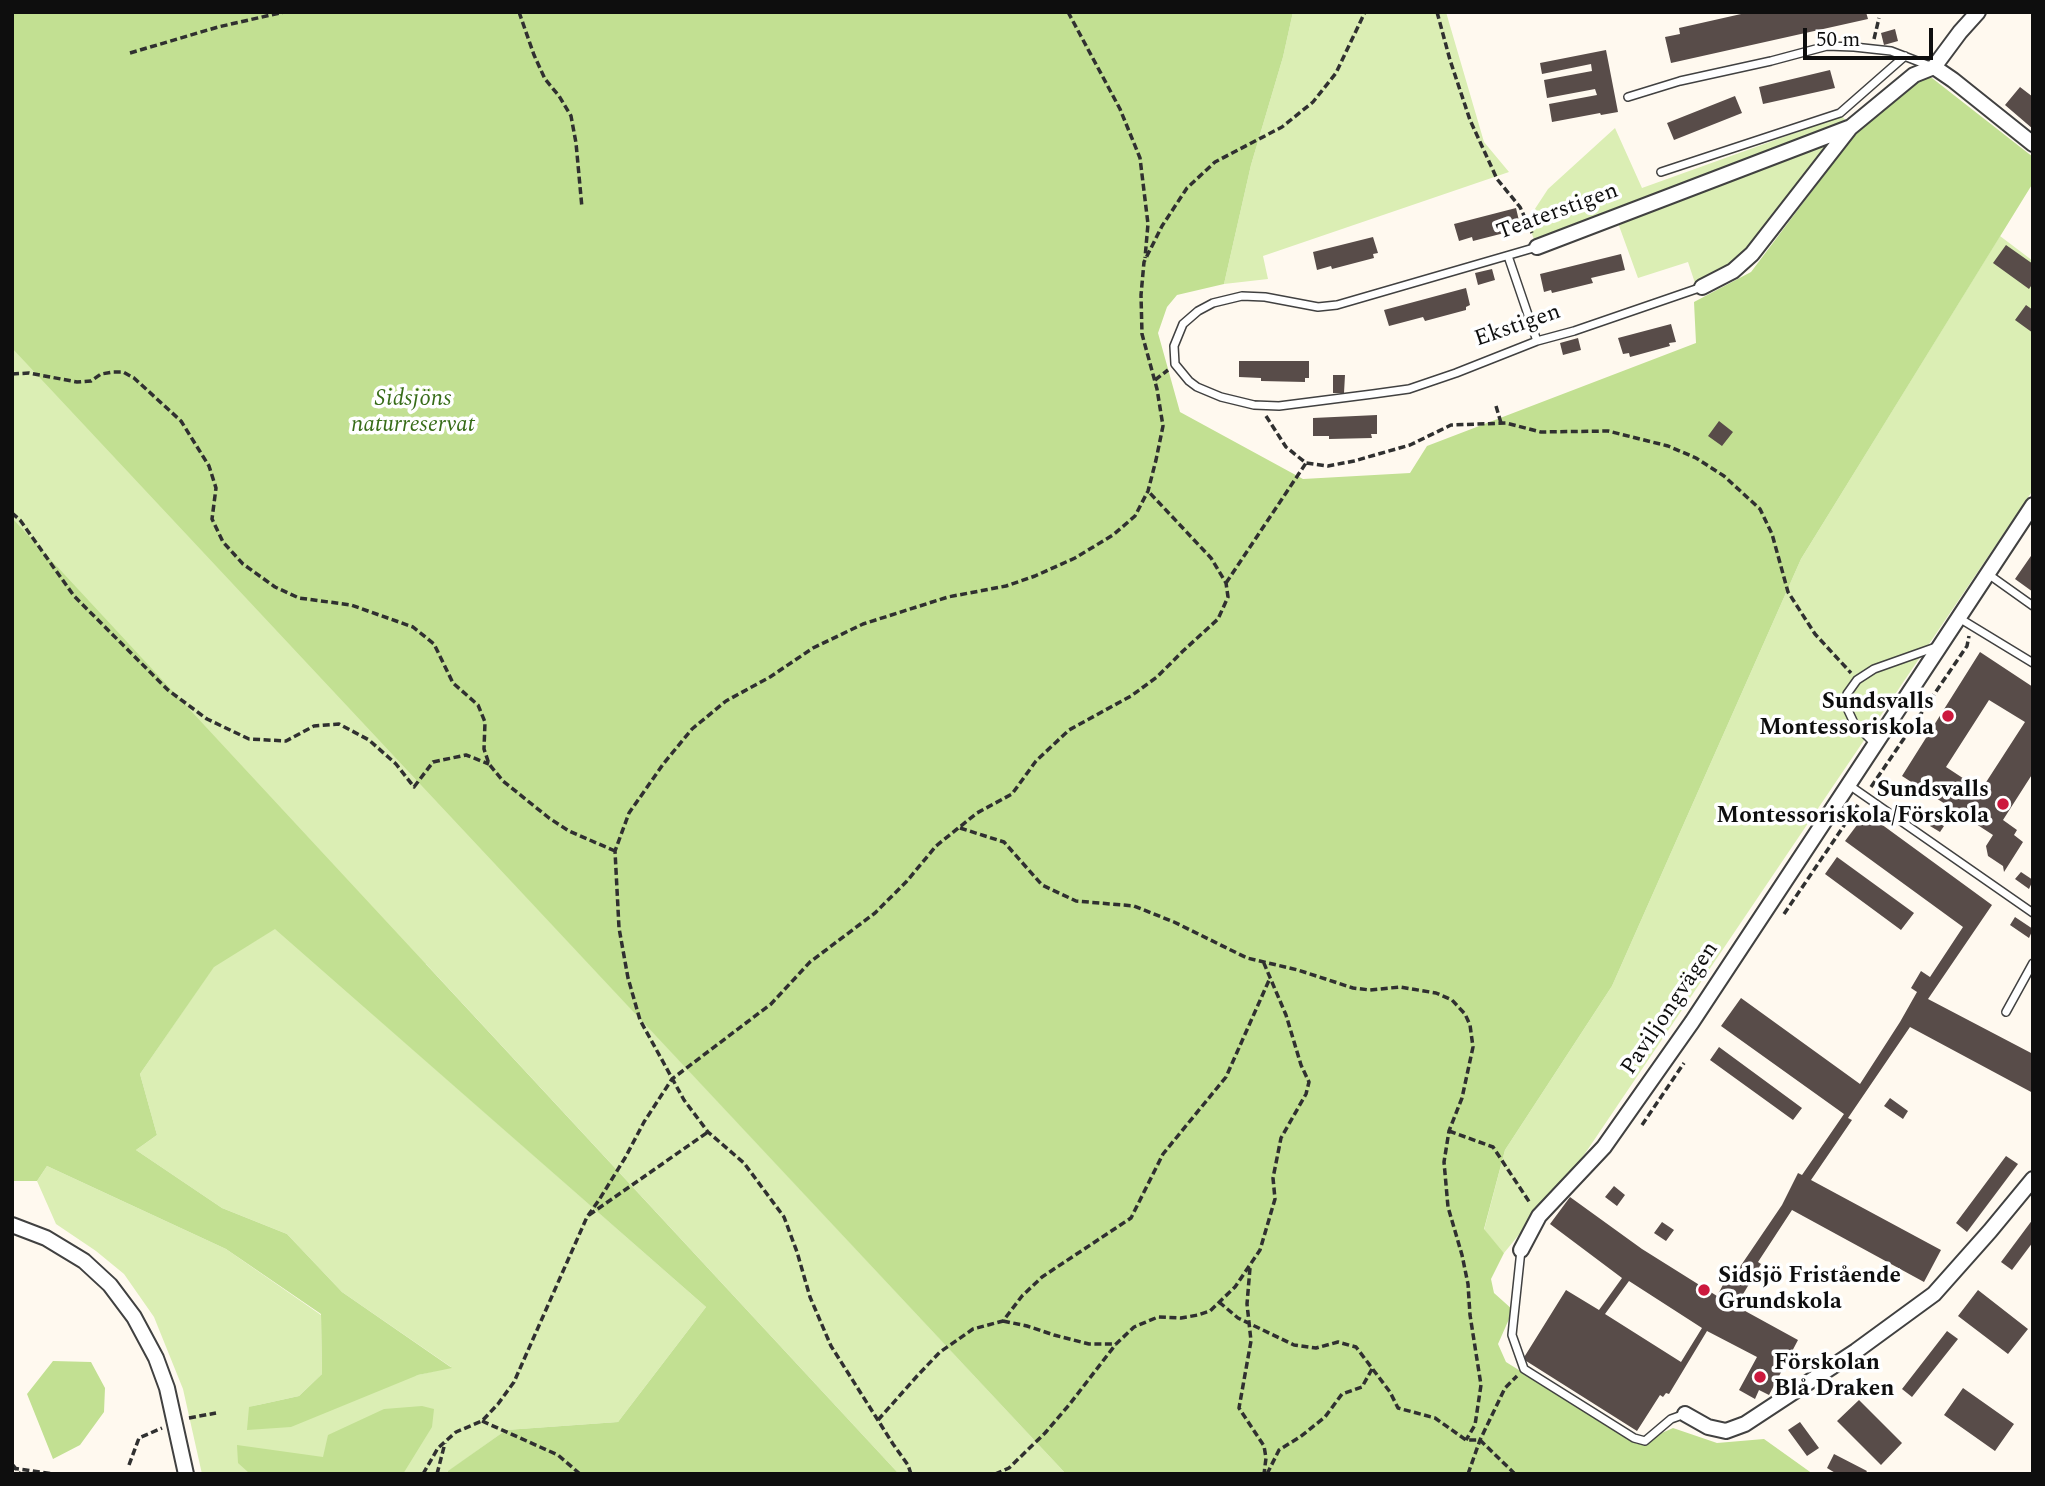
<!DOCTYPE html>
<meta charset="utf-8">
<style>
body{margin:0}
#map{position:relative;width:2045px;height:1486px;overflow:hidden;background:#fff9ef;font-family:Spectral,serif}
canvas{display:block}
.frame{position:absolute;inset:0;border:14px solid #0e0e0e;pointer-events:none}
.scale{position:absolute;left:1803px;top:28px;width:130px;height:32px;box-sizing:border-box;border:4px solid #0e0e0e;border-top:0;padding-left:9px;font-size:21px;line-height:24px;white-space:nowrap;color:#0e0e0e;-webkit-text-stroke:5px #fff;paint-order:stroke}
</style>
<div id="map">
<canvas width="2045" height="1486"></canvas>
<div class="frame"></div>
<div class="scale">50 m</div>
</div>
<script>
const ctx = document.querySelector('canvas').getContext('2d');
ctx.lineJoin = 'round';
function fillPath(path, color) {
  ctx.fillStyle = color;
  ctx.fill(path, 'evenodd');
}
function shape(rows) {
  const path = new Path2D();
  for (const r of rows) {
    path.moveTo(r[0], r[1]);
    for (let i = 2; i < r.length; i += 2) path.lineTo(r[i], r[i + 1]);
  }
  return path;
}
function stroke(path, color, width, dash) {
  ctx.strokeStyle = color;
  ctx.lineWidth = width;
  ctx.lineCap = dash ? 'butt' : 'round';
  ctx.setLineDash(dash || []);
  ctx.stroke(path);
}
function drawText(font, color, halo, rows, align = 'center') {
  ctx.font = font + ' Spectral,serif';
  ctx.lineWidth = 7;
  ctx.setLineDash([]);
  ctx.textBaseline = 'middle';
  ctx.strokeStyle = halo;
  ctx.fillStyle = color;
  for (const [text, x, y, turn = 0] of rows) {
    ctx.save();
    ctx.translate(x, y);
    ctx.rotate((+turn || 0) * Math.PI / 180);
    ctx.textAlign = isNaN(turn) ? turn : align;
    if (halo) ctx.strokeText(text, 0, 0);
    ctx.fillText(text, 0, 0);
    ctx.restore();
  }
}
const green = shape([
 [12,12,511,880,1066,1474,899,1474,426,964,374,1015,706,1307,618,1422,506,1430,449,1471,448,1474,202,1474,183,1389,154,1317,124,1274,96,1251,56,1224,37,1181,47,1166,226,1249,321,1315,322,1374,299,1396,249,1407,418,1375,451,1367,342,1292,287,1234,222,1208,136,1150,157,1135,140,1074,214,966,266,934,12,944],
 [1293,12,1446,12,1484,142,1509,172,1263,256,1268,279,1224,284,1251,165,1283,57],
 [1842,116,1851,127,1537,247,1527,221,1548,189,1615,128,1642,188],
 [1834,138,1760,235,1736,259,1712,276,1695,283,1688,262,1638,278,1618,223],
 [2000,236,2033,261,2033,490,1584,1155,1504,1253,1484,1230,1505,1150,1612,986,1801,559]
]);
const forest = shape([
 [12,12,1293,12,1283,57,1251,165,1224,284,1177,295,1167,307,1158,333,1180,412,1303,479,1410,473,1427,446,1696,343,1694,302,1751,272,1855,134,1916,78,1932,78,2033,157,2033,183,1801,559,1612,986,1505,1150,1484,1229,1504,1253,1491,1279,1494,1293,1513,1310,1498,1344,1506,1362,1637,1444,1673,1428,1717,1443,1764,1439,1813,1474,1066,1474,12,348],
 [12,518,899,1474,448,1474,448,1471,506,1430,618,1422,706,1307,275,929,214,967,140,1074,157,1135,136,1150,222,1208,287,1234,342,1292,452,1368,418,1375,291,1427,247,1430,249,1407,299,1396,322,1374,321,1314,226,1249,47,1166,37,1181,12,1181],
 [53,1361,91,1362,105,1388,104,1412,80,1445,53,1459,27,1394],
 [422,1406,434,1409,432,1427,403,1474,248,1474,248,1472,238,1463,237,1445,323,1457,328,1435,384,1409]
]);
const building = shape([
 [1750,12,1866,12,1868,19,1671,63,1665,37,1680,34,1679,28],
 [1895,29,1898,41,1884,45,1881,33],
 [1606,50,1618,112,1601,115,1600,113,1552,122,1549,104,1597,95,1595,89,1547,98,1544,80,1592,71,1591,64,1542,74,1540,63],
 [1830,70,1835,88,1763,104,1759,87],
 [2020,87,2033,97,2033,129,2005,105],
 [1735,96,1742,113,1674,140,1667,123],
 [1516,208,1520,225,1515,227,1516,230,1473,241,1472,237,1459,241,1454,224],
 [1373,237,1378,253,1373,254,1374,258,1332,269,1331,266,1317,270,1313,252],
 [2006,245,2033,264,2033,283,2029,289,1993,263],
 [1621,254,1625,270,1591,278,1593,283,1552,293,1551,290,1544,292,1540,274],
 [1492,269,1495,280,1478,285,1475,273],
 [1466,288,1470,305,1466,307,1466,310,1425,321,1423,317,1389,326,1384,310],
 [2026,305,2033,310,2033,333,2015,320],
 [1671,324,1676,342,1669,343,1670,346,1630,357,1629,353,1623,354,1618,338],
 [1578,338,1581,350,1563,355,1560,343],
 [1239,361,1309,361,1309,378,1305,378,1305,382,1261,381,1261,378,1239,377],
 [1333,375,1345,375,1344,393,1333,393],
 [1377,415,1377,434,1371,434,1372,438,1329,439,1329,436,1313,436,1313,418],
 [1719,421,1733,432,1722,446,1708,436],
 [2033,553,2033,592,2015,579],
 [1980,652,2033,687,2033,773,2003,820,2017,830,2014,835,2023,842,2004,872,2003,866,1988,856,1986,846,1993,835,1902,776],
 [1989,700,2025,722,1981,790,1946,767],
 [1866,813,1992,905,1928,999,2033,1054,2033,1093,1910,1027,1848,1118,1852,1120,1811,1180,1941,1250,1924,1282,1792,1210,1758,1262,1761,1264,1736,1306,1798,1340,1769,1395,1759,1390,1755,1399,1739,1390,1757,1357,1707,1331,1669,1394,1666,1393,1663,1397,1660,1395,1637,1431,1523,1359,1566,1290,1599,1310,1622,1278,1550,1224,1570,1197,1642,1249,1717,1296,1725,1281,1729,1283,1782,1205,1798,1173,1802,1175,1844,1114,1721,1026,1741,998,1860,1084,1900,1022,1917,992,1911,988,1921,971,1930,977,1963,927,1845,841],
 [1629,1281,1702,1328,1681,1362,1605,1314],
 [1934,820,1944,826,1940,832,1930,826],
 [1837,857,1914,913,1901,930,1825,874],
 [2021,872,2033,880,2029,889,2015,879],
 [2015,917,2033,929,2029,938,2010,925],
 [1719,1047,1802,1108,1793,1120,1710,1060],
 [1890,1098,1908,1111,1903,1119,1884,1106],
 [2006,1156,2018,1164,1967,1232,1956,1223],
 [1614,1186,1625,1195,1617,1206,1605,1197],
 [2033,1219,2033,1242,2012,1270,2001,1262],
 [1662,1222,1674,1230,1666,1241,1654,1233],
 [1978,1290,2028,1329,2008,1354,1958,1316],
 [1947,1331,1958,1339,1912,1397,1902,1389],
 [1963,1388,2014,1424,1995,1451,1944,1415],
 [1859,1400,1902,1443,1881,1465,1837,1421],
 [1800,1422,1819,1448,1807,1456,1788,1430],
 [1834,1454,1867,1471,1865,1474,1837,1474,1827,1468]
]);
const path = shape([
 [519,12,534,55,545,79,559,96,571,116,576,143,582,208],
 [1068,12,1120,109,1140,158,1148,224,1145,258],
 [1437,12,1450,60,1470,120,1497,179,1520,207,1532,233],
 [1874,39,1879,18],
 [130,53,218,27,284,12],
 [12,374,29,373,77,382,91,381,101,374,113,372,123,372,134,378,181,421,209,466,216,488,212,519,223,542,243,564,275,587,299,598,351,605,413,627,434,644,453,683,478,705,485,722,484,749,489,764,503,781,549,818,569,831,615,851],
 [1155,380,1168,370],
 [1496,406,1501,423],
 [1266,416,1286,447,1306,463,1328,466,1354,461,1410,445,1451,425,1506,423,1541,432,1608,431,1668,446,1696,458,1724,476,1760,509,1772,534,1788,592,1815,634,1851,673],
 [12,513,20,520,74,596,168,690,207,719,249,739,286,741,314,726,339,724,369,740,396,764,414,787,433,762,466,755,489,764],
 [1226,583,1306,463],
 [1871,787,1967,646,1969,636],
 [960,828,1004,842,1042,885,1076,901,1134,906,1174,922,1247,958,1298,970,1353,988,1370,990,1400,987,1436,993,1452,1000,1465,1014,1470,1025,1473,1047,1462,1098,1449,1131,1444,1162,1448,1207,1462,1255,1468,1284,1470,1315,1481,1385,1475,1425,1466,1440],
 [1784,914,1858,805],
 [1642,1125,1684,1063],
 [1449,1131,1493,1147,1530,1203],
 [589,1215,708,1132],
 [1250,1268,1247,1304,1251,1341,1239,1408,1264,1446,1266,1458,1264,1474],
 [1219,1302,1238,1318,1294,1345,1316,1348,1338,1342,1356,1347,1390,1392,1398,1408,1435,1418,1466,1440,1480,1440,1515,1474],
 [1003,1321,1027,1326,1054,1335,1089,1344,1116,1344],
 [189,1418,216,1413],
 [878,1420,918,1375,940,1352,973,1329,1003,1321,1022,1296,1042,1277,1131,1218,1163,1154,1226,1077,1270,978],
 [482,1421,558,1455,580,1474],
 [12,1464,20,1474],
 [129,1465,139,1438,162,1428],
 [12,1468,54,1474],
 [423,1474,438,1448,456,1432,482,1421,498,1404,514,1382,587,1217,599,1200,625,1158,644,1122,672,1079,771,1004,810,962,875,913,907,881,936,846,977,813,1012,794,1036,761,1069,730,1131,696,1157,677,1183,651,1218,619,1228,597,1226,583,1211,558,1148,491],
 [437,1474,445,1443],
 [911,1474,908,1465,893,1444,831,1346,810,1297,797,1252,784,1217,744,1163,708,1132,684,1100,640,1020,628,978,619,928,615,851,629,813,664,763,692,729,726,701,770,677,813,648,863,624,948,597,1006,586,1035,576,1075,558,1113,535,1135,516,1148,491,1156,460,1163,426,1157,389,1142,334,1141,295,1144,262,1162,226,1187,188,1215,162,1282,127,1313,102,1336,73,1365,12],
 [995,1474,1009,1468,1045,1433,1069,1405,1116,1344,1134,1327,1158,1317,1181,1318,1198,1315,1210,1311,1235,1287,1260,1250,1275,1199,1273,1178,1281,1138,1306,1094,1309,1082,1301,1065,1286,1015,1263,961],
 [1267,1474,1279,1450,1300,1437,1325,1417,1342,1394,1362,1387,1372,1369],
 [1468,1474,1480,1440,1505,1388,1517,1376]
]);
const service = shape([
 [1628,97,1680,81,1771,61,1827,46,1854,47,1891,51,1930,66],
 [1661,172,1840,113,1905,56],
 [1537,247,1337,305,1318,307,1265,297,1242,296,1213,303,1198,311,1183,324,1174,346,1175,364,1189,381,1197,387,1221,397,1254,405,1279,406,1373,394,1409,389,1456,373,1537,341,1574,331,1702,287],
 [1508,256,1537,341],
 [1988,574,2033,606],
 [1959,618,2033,663],
 [1875,744,1854,723,1847,708,1847,694,1857,680,1874,669,1936,647],
 [1849,785,2033,913],
 [2006,1012,2033,963],
 [1521,1250,1512,1335,1524,1369,1634,1438,1645,1441,1671,1419,1685,1414]
]);
const minor = shape([
 [1934,67,1953,80,2033,144],
 [1934,67,1960,32,1978,12],
 [1537,247,1851,127,1914,75,1934,67],
 [1702,287,1733,271,1752,254,1850,128],
 [12,1225,46,1238,84,1261,110,1285,134,1317,156,1358,167,1388,186,1474],
 [1521,1250,1539,1216,1604,1147,1692,1022,2033,505],
 [1685,1414,1708,1427,1726,1431,1745,1424,1856,1351,1934,1294,1990,1231,2033,1179]
]);
const markers = [
 [1948,716,7,"#cc183d"],
 [2003,804,7,"#cc183d"],
 [1704,1290,7,"#cc183d"],
 [1760,1377,7,"#cc183d"]
];
const streetNames = [
 ["Teaterstigen",1558,213,-20],
 ["Ekstigen",1518,327,-19],
 ["Paviljongvägen",1671,1009,-56]
];
const parkNames = [
 ["Sidsjöns",413,400],
 ["naturreservat",413,426]
];
const poiNames = [
 ["Sundsvalls",1934,703],
 ["Montessoriskola",1934,729],
 ["Sundsvalls",1989,791],
 ["Montessoriskola/Förskola",1989,817],
 ["Sidsjö Fristående",1718,1277,"left"],
 ["Grundskola",1718,1303,"left"],
 ["Förskolan",1774,1364,"left"],
 ["Blå Draken",1774,1390,"left"]
];
fillPath(green, '#dbeeb4');
fillPath(forest, '#c2e092');
fillPath(building, '#584c49');
stroke(service, '#414141', 10);
stroke(minor, '#414141', 18);
stroke(path, '#303030', 3.5, [7, 3.5]);
stroke(service, '#fff', 7);
stroke(minor, '#fff', 14);
for (const [x, y, r, color] of markers) {
  const dot = new Path2D();
  dot.arc(x, y, r, 0, 2 * Math.PI);
  ctx.fillStyle = color;
  ctx.fill(dot);
  stroke(dot, '#fff', 2.5);
}
drawText('23px', '#0e0e0e', '#fff', streetNames);
drawText('italic 23px', '#376c18', '#fff', parkNames);
drawText('bold 23px', '#0e0e0e', '#fff', poiNames, 'right');
</script>
